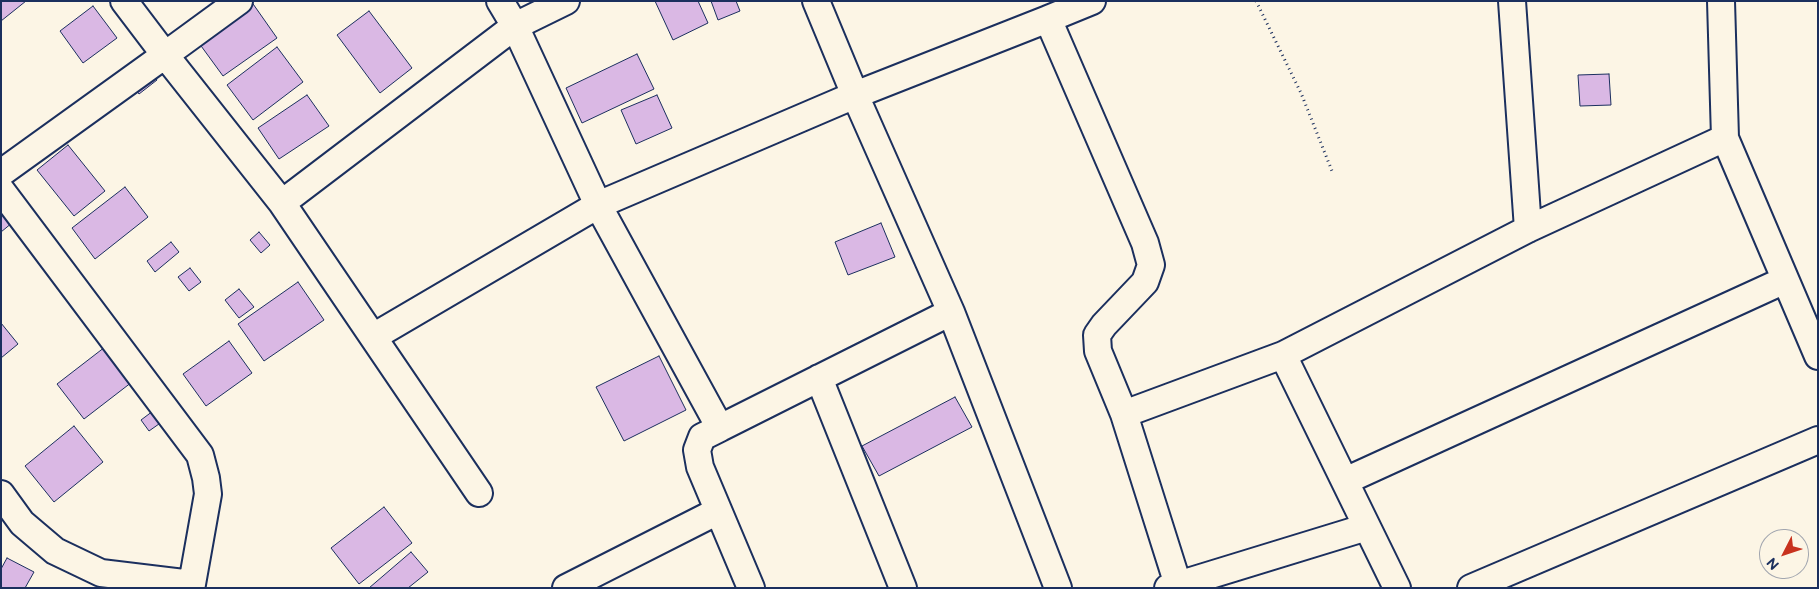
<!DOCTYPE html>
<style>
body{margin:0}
#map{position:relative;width:1819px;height:589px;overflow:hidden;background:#fcf5e5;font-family:"Balsamiq Sans",sans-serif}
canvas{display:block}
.frame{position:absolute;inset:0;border:2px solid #1b2f5e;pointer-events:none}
.north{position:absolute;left:1759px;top:529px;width:50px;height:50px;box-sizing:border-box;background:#fcf5e5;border:1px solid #a2a6af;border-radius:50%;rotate:229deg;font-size:14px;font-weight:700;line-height:20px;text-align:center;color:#1b2f5e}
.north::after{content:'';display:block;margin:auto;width:18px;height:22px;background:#c8321e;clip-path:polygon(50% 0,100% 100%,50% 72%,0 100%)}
</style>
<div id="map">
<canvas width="1819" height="589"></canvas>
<div class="frame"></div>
<div class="north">N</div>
</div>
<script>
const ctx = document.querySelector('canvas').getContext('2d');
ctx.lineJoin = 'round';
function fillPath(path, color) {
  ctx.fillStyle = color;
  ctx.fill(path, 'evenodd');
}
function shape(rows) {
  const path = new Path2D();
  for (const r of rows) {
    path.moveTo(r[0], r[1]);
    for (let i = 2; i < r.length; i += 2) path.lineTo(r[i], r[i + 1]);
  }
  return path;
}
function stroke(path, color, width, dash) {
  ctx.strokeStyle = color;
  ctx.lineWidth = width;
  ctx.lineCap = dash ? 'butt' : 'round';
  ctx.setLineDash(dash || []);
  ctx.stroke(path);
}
const building = shape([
 [1,1,26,1,1,21,1,1],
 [251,1,277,38,223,76,196,39,251,1],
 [655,1,698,1,708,23,673,40,655,1],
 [711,1,736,1,740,11,718,20,711,1],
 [93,6,117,38,83,63,60,31,93,6],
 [369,11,412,68,380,93,337,35,369,11],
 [277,47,303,82,253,120,227,85,277,47],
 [637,54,654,89,582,123,566,88,637,54],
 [148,67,157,80,139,94,130,81,148,67],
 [1609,74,1611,105,1580,106,1578,75,1609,74],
 [307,95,329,126,279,159,258,128,307,95],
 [657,95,672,128,636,144,621,110,657,95],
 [68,145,105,191,74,216,37,170,68,145],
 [125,187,148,217,95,259,72,228,125,187],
 [1,199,18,218,1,232,1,199],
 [881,223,895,257,848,275,835,242,881,223],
 [259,232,270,245,261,253,250,240,259,232],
 [171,242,179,252,155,272,147,261,171,242],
 [190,268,201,282,189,291,178,277,190,268],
 [298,282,324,320,264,361,238,324,298,282],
 [239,289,254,307,239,318,225,300,239,289],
 [1,323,18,344,1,358,1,323],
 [229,341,252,373,206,406,183,374,229,341],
 [105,347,132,382,84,419,57,384,105,347],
 [659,356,686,410,624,441,596,387,659,356],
 [955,397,972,427,879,476,862,446,955,397],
 [157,408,166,419,149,431,141,420,157,408],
 [74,426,103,462,54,502,25,466,74,426],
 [384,507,412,543,359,584,331,548,384,507],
 [411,552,428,572,408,588,369,588,411,552],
 [7,558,34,572,25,588,1,588,1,569,7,558]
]);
const path = shape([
 [1256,1,1301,93,1332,171]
]);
const minor = shape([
 [124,1,165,55,239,1],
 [500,1,515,26,566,1],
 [816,1,855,95,598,205,720,428,951,312],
 [1512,1,1528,229],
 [1721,1,1725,138,1818,356],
 [1048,19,1092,1],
 [1,173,165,55,282,203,515,26,598,205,373,337,282,203],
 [1,190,200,455,206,478,208,494,192,584,101,573,55,551,22,523,1,494],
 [373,337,479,493],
 [1283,355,1397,588],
 [819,378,903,588],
 [1124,414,1283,355,1528,229,1725,138],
 [720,428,702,437,697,450,700,467,751,588],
 [1345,481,1785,280],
 [566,588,718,511],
 [1058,588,951,312,855,95,1048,19,1145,243,1151,265,1145,282,1104,325,1097,335,1098,351,1124,414,1179,588],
 [1168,588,1367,527],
 [1471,588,1818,440]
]);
fillPath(building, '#dab8e4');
stroke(building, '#1b2f5e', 1);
stroke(minor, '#1b2f5e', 30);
stroke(path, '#1b2f5e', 3, [1, 4]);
stroke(minor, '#fcf5e5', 26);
</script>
